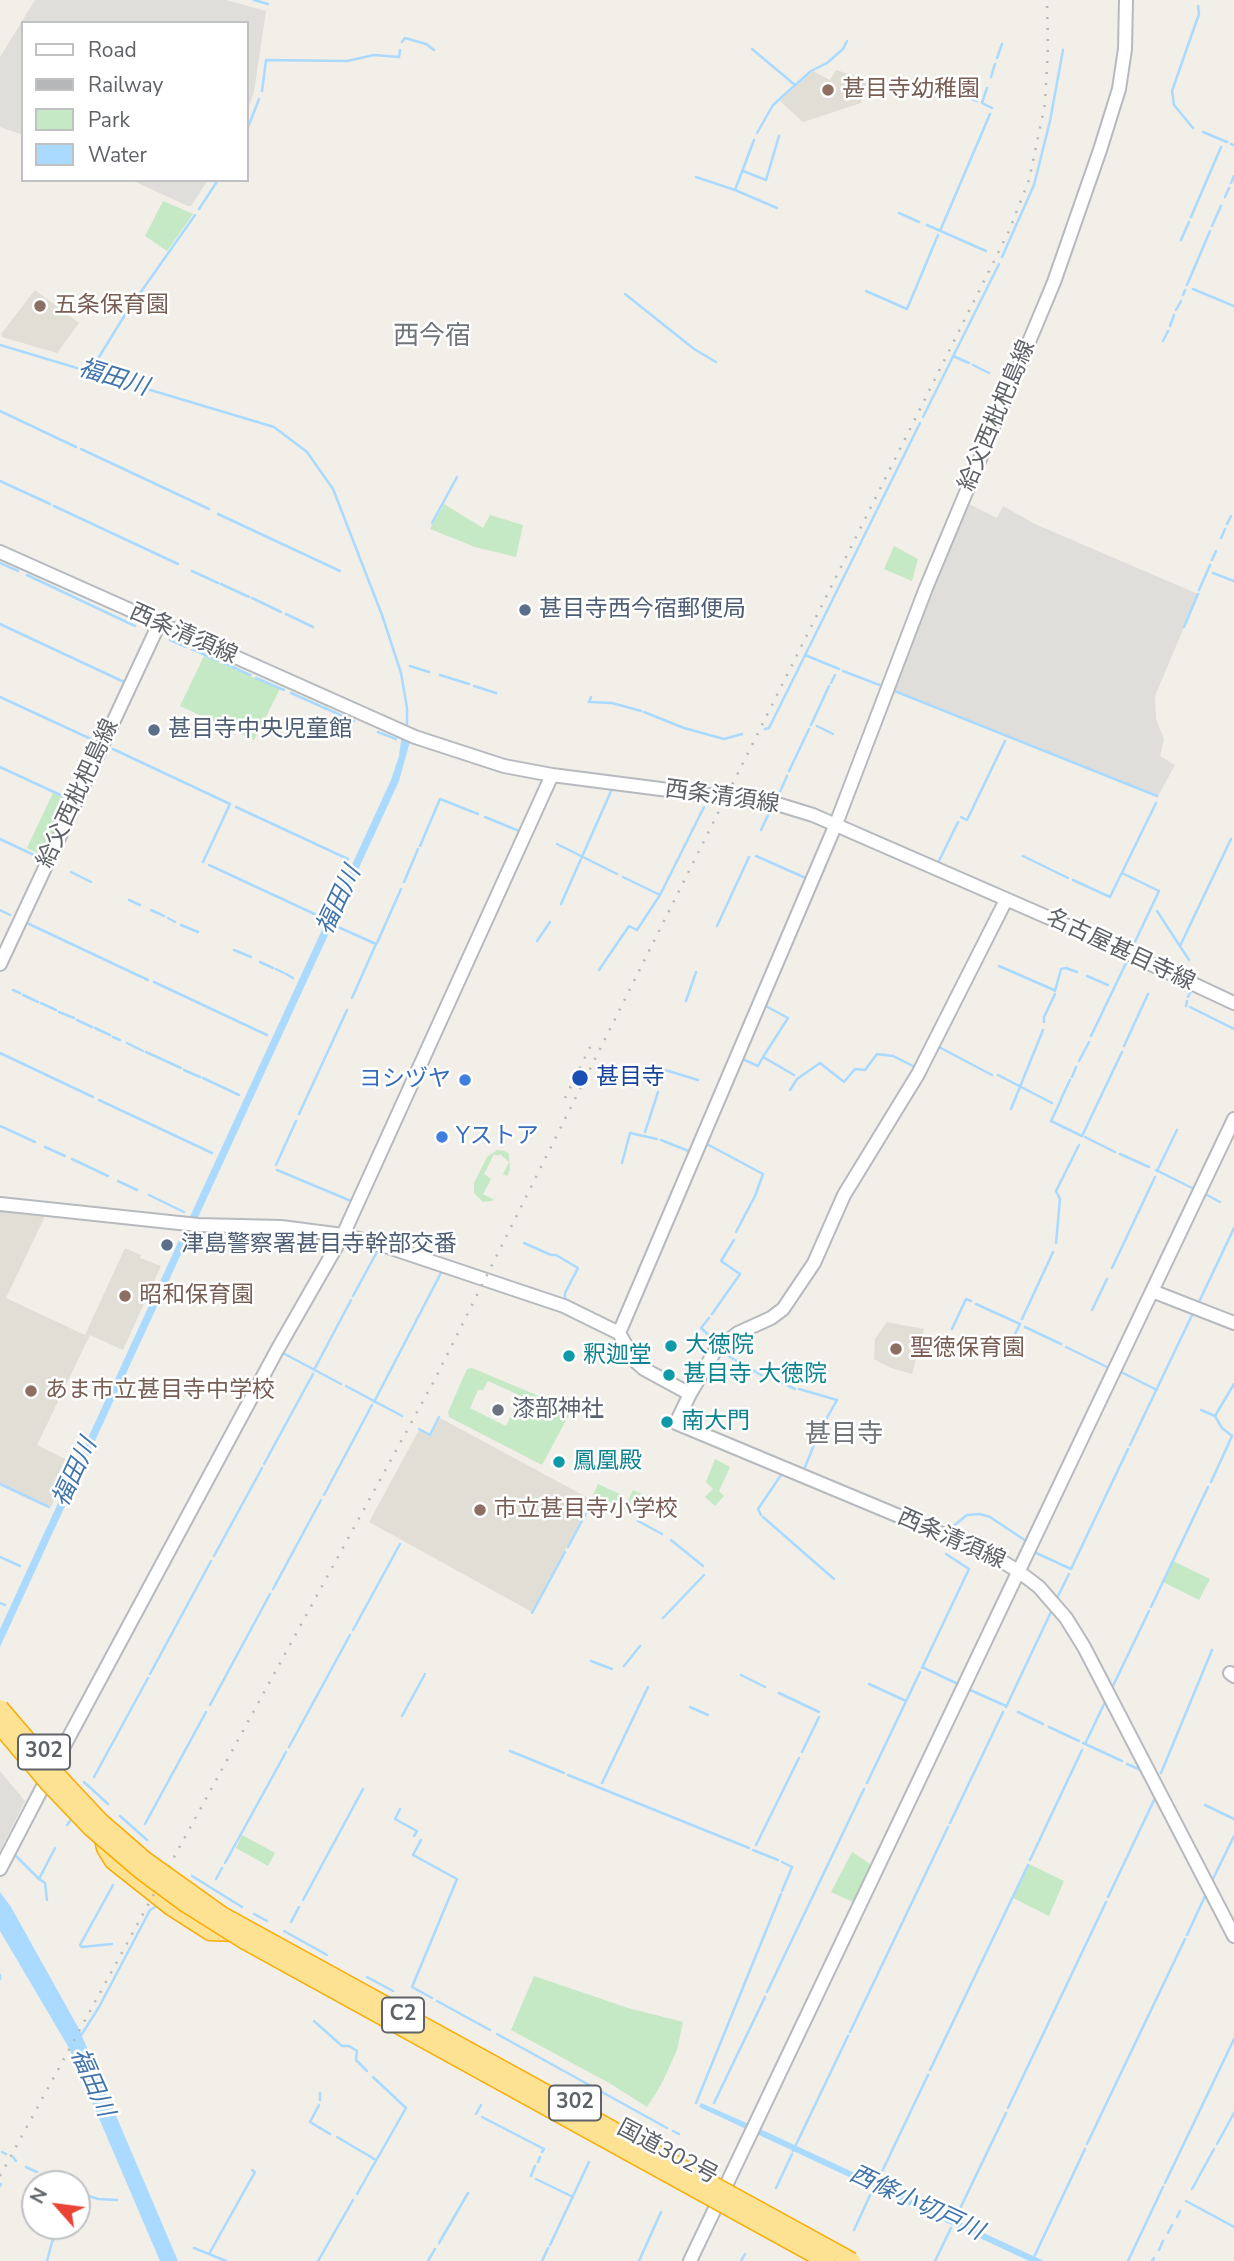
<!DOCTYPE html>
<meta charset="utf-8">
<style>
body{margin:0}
#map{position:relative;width:1234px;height:2261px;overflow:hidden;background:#f1efe8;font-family:"Nunito Sans",sans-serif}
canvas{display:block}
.legend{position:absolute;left:21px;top:21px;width:228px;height:161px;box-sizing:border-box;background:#fff;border:2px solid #bfc1c3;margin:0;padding:9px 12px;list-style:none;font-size:21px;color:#5f6368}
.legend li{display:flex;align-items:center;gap:14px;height:35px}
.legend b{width:35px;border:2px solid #bfc1c3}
.north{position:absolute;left:21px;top:2170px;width:70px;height:70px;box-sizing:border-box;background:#fff;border:2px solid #bfc1c3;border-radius:50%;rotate:298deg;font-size:19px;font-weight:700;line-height:28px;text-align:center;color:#5f6368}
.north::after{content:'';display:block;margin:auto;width:24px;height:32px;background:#ea4335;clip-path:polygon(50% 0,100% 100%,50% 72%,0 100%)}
</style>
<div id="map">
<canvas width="1234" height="2261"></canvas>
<ul class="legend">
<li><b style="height:9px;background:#fff"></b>Road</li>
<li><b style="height:9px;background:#b6b7b8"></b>Railway</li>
<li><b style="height:19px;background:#c5e8c5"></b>Park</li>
<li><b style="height:19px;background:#aadaff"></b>Water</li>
</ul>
<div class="north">N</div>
</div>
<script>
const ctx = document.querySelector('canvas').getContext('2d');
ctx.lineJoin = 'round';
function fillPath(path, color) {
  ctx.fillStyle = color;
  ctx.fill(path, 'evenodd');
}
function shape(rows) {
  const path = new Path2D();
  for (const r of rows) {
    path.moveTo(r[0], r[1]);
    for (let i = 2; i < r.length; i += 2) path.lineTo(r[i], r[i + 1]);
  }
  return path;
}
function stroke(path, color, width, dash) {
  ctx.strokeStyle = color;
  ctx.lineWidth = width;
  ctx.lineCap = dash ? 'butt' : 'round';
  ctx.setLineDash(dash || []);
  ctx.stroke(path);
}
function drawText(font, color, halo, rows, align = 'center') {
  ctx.font = font + ' "Nunito Sans","Noto Sans JP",sans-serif';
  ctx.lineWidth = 5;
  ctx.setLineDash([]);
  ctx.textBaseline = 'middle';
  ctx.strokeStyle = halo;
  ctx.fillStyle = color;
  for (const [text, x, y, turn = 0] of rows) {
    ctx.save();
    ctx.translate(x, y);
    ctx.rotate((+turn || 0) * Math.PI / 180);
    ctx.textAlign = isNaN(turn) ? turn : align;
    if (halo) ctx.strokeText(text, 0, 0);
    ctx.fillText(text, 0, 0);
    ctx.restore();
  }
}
const industrial = shape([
 [35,0,226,0,266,11,254,92,247,111,247,23,23,23,23,135,0,127,0,57],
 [131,180,208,180,191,206,188,206],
 [965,502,997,518,1003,506,1035,524,1198,594,1155,696,1156,719,1164,739,1160,756,1175,765,1158,796,892,689],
 [0,1771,25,1801,0,1851]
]);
const education = shape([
 [836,70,868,80,861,103,803,122,780,101,811,73,813,71,830,80],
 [35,290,79,323,57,353,2,337,1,334],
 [0,1210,46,1214,6,1298,85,1335,125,1248,141,1255,140,1258,161,1266,123,1350,90,1335,37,1445,71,1462,51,1507,0,1483],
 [887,1322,924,1329,912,1374,891,1368,874,1359,875,1339],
 [440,1418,592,1500,532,1612,369,1522,419,1430,431,1436]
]);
const green = shape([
 [163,201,193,214,167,251,145,236],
 [444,504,483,528,490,515,523,525,516,557,475,547,430,529],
 [894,546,918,559,912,581,884,569],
 [204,656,280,689,254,740,180,706],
 [53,793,69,800,43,856,27,848],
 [497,1150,505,1151,509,1154,510,1170,507,1176,503,1174,509,1162,500,1154,498,1156,494,1154,484,1174,491,1179,483,1194,493,1199,497,1195,492,1201,483,1202,474,1193,474,1183,487,1157],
 [472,1368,570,1409,571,1411,542,1465,449,1417,448,1412,467,1369],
 [488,1381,521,1396,506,1426,470,1408,478,1390,483,1390],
 [715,1459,730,1467,719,1491,724,1496,715,1506,705,1497,713,1489,706,1482],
 [598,1484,620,1494,618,1498,627,1502,633,1490,642,1494,635,1513,593,1495],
 [1173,1561,1210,1579,1199,1600,1163,1582],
 [242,1835,275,1853,268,1866,236,1848],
 [852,1852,872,1865,855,1903,831,1892],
 [1029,1864,1064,1881,1049,1916,1013,1898],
 [534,1976,628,2008,683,2022,677,2050,661,2085,647,2107,611,2084,511,2030]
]);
const water = shape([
 [402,734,411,738,399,781,0,1647,0,1629,391,780,399,756],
 [0,1892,11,1907,79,2029,178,2261,160,2261,69,2048,0,1931],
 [701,2103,758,2128,1044,2261,1029,2261,699,2107]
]);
const stream = shape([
 [254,0,268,4],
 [402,42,405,38,426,44,434,50],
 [752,49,795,85],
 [997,58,1002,44],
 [991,77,995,64],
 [937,84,977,101],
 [987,88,982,103,992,108],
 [262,91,266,60,347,61,374,55,399,57,400,50],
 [1193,128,1174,105,1172,91,1199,14,1198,6],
 [247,130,259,99],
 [1203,132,1227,142],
 [757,133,773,105,811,71,827,63,843,49,847,41],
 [754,140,735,190,777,208],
 [1231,144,1234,145],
 [743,171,766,180,779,136],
 [696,177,735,190],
 [1231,183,1234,176],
 [1225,197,1229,188],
 [199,209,218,180],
 [899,213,919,222],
 [1191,217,1221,147],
 [927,225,986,251],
 [1212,226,1221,206],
 [940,231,990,114],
 [1181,240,1189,222],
 [1002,257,1034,185,1050,121,1063,50],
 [1187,285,1210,231],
 [1193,289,1234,306],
 [866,291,907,309,938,235],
 [625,294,694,349,716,362],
 [1183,295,1185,290],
 [131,306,195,215],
 [1176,310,1181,301],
 [1170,326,1174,315],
 [1163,341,1168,331],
 [0,345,274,427,307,452,333,489,382,615,401,673,407,708,407,727],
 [953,356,969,363],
 [99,357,126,313],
 [973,365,989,373],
 [0,411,76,447],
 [923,417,999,264],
 [81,449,209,509],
 [0,481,50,504],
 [54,506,178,564],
 [218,514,340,571],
 [432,523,457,477],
 [1227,524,1231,516],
 [1221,538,1225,529],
 [1212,560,1216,551],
 [0,563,18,571],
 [192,571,218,583],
 [1213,573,1234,581],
 [27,575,135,626],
 [221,584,249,597],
 [1199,590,1210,565],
 [252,598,281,612],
 [286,614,313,627],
 [0,624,124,682],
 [1184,627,1198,594],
 [170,640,186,647],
 [192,649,218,661],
 [805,655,839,669],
 [224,663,250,675],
 [410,666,429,672],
 [843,671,882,686],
 [440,675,469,684],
 [256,678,284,690],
 [831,683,835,675],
 [474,686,496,693],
 [892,690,1157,796],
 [291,693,354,721],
 [0,697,91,739],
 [591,697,589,702,612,703,641,711],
 [644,712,684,728,724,739,742,734],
 [811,725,829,686],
 [817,726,833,734],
 [765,729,769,728,920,423],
 [378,732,396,739],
 [113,749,230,804,203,862],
 [0,767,69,799],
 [789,771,809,729],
 [779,794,787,776],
 [236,807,348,859],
 [485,817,519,831],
 [961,817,967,820,1005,741],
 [761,830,770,811],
 [0,839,36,856],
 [557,844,617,874],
 [420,846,440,799,478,814],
 [756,856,808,879],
 [1023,856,1068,878],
 [938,863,958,822],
 [209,865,321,917],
 [71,872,91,882],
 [1122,873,1159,891,1133,946],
 [623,877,660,895,704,807],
 [1073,880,1110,897,1156,803],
 [404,882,418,849],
 [129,900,140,905],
 [561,904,612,789],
 [0,910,10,915],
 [151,910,164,916],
 [1157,911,1189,960],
 [168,918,175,922],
 [29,924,148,980],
 [181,925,198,932],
 [717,926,749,857],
 [338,927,376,944,352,998],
 [537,941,550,922],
 [377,943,401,889],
 [1180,946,1231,839],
 [234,950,251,957],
 [260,962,273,968],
 [999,966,1054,990],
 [276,969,284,973],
 [599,970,629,926,637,930,660,895],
 [286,974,293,978],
 [1087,976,1108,985],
 [154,982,267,1035],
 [13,990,20,993],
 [1055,991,1061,969,1066,968,1077,972],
 [23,995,38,1002],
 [1188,997,1191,991],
 [686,1001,696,972],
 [41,1003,56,1010],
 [1186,1006,1187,1001],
 [1190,1007,1234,1029],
 [59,1012,74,1018],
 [77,1020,92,1027],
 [1044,1022,1044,1017,1055,994],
 [95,1028,110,1035],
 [1091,1036,1128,959],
 [113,1037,120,1040],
 [127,1043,143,1051],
 [937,1046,992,1075],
 [1124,1046,1148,994],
 [146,1052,181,1068],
 [0,1053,93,1097],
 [763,1057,788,1018,764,1005],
 [740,1058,758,1066,763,1057,794,1075],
 [1079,1061,1089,1042],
 [184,1070,200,1077],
 [665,1070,698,1080],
 [998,1075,1052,1103],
 [1072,1077,1076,1067],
 [203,1078,239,1095],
 [790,1090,797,1079,820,1063,844,1082,855,1069,865,1070,877,1054,893,1056,915,1067],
 [1061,1099,1070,1080],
 [99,1100,212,1153],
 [1061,1100,1051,1121,1082,1136,1122,1052],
 [1011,1109,1043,1030],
 [299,1114,347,1010],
 [0,1126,35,1142],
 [645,1132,658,1092],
 [1085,1137,1115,1152],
 [661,1140,691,1152],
 [705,1143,763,1174,755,1196,736,1232],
 [45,1147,65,1156],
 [1120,1154,1149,1167],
 [72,1159,108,1176],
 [622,1163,630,1133,657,1139],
 [276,1165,296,1121],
 [277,1170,351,1201],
 [1156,1170,1194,1189],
 [1157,1171,1177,1130],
 [118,1181,137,1190],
 [1205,1194,1220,1202],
 [149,1195,184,1212],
 [524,1243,551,1255,556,1255,578,1268,565,1293,565,1299],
 [1056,1243,1060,1199,1056,1191,1079,1145],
 [1112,1268,1155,1177],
 [353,1296,378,1250],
 [976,1304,1020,1324,1003,1358],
 [1198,1304,1234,1228],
 [1092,1310,1107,1279],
 [712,1314,740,1274,721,1261,734,1240],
 [709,1318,701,1328,715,1341],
 [1022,1319,1053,1252],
 [1025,1327,1061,1344],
 [952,1329,966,1299,971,1301],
 [1066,1347,1109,1368],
 [723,1349,730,1357,763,1376,768,1376,795,1389],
 [281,1352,341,1384],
 [314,1370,351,1300],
 [1119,1371,1157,1390],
 [346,1386,402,1416],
 [799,1389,837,1400,820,1430,803,1472],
 [374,1402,442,1271],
 [1201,1410,1215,1416,1234,1384],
 [419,1429,430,1435,439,1417],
 [1130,1445,1193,1313],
 [264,1464,313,1374],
 [1211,1482,1232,1436,1222,1428,1215,1416],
 [0,1484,49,1507],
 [324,1495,372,1405],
 [761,1515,758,1509,781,1475],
 [763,1517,834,1579],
 [638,1521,662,1534],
 [950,1532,952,1527,967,1515,980,1514,990,1517,1026,1541],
 [671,1540,703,1566],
 [568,1547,593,1500],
 [1034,1552,1071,1569],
 [214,1556,262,1468],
 [0,1557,20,1566],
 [1071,1569,1128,1449],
 [273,1589,321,1500],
 [1057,1598,1069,1574],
 [0,1603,5,1605],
 [1151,1607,1208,1487],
 [532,1613,565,1552],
 [663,1618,704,1575],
 [353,1630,400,1544],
 [591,1661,612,1669],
 [624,1666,640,1646],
 [922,1667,960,1685],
 [922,1668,969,1569,946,1554],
 [150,1674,211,1561],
 [741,1675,765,1687],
 [869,1684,906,1701],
 [968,1689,1006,1706],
 [1111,1690,1149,1611],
 [779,1693,819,1712],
 [210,1705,270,1594],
 [690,1707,708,1715],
 [1006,1707,1051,1612],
 [1018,1712,1043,1724],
 [402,1716,425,1674],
 [1049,1727,1079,1741],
 [1083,1743,1122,1761],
 [1085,1744,1106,1700],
 [289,1747,350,1635],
 [510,1751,564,1773],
 [802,1752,819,1717],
 [1127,1764,1143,1771],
 [1161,1773,1212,1650],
 [568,1775,749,1848],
 [94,1777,148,1678],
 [84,1782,108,1804],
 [602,1783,648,1687],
 [867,1783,920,1672],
 [1205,1805,1234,1819],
 [400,1809,395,1819,417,1831,414,1836],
 [120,1816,147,1840],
 [950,1823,1003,1712],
 [145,1824,206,1712],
 [67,1825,70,1821],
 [421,1840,413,1855,457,1879,412,1987,432,1998],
 [756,1845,799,1758],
 [753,1850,778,1860],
 [15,1855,39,1879],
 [1030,1860,1082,1750],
 [782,1862,792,1867,782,1891],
 [225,1863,286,1752],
 [192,1876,242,1907],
 [216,1879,222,1868],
 [1211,1883,1234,1836],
 [1108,1897,1156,1796],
 [47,1900,45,1883,39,1879,55,1848],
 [303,1900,363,1789],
 [254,1914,267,1921],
 [291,1922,299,1907],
 [284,1931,327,1955],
 [1187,1935,1206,1894],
 [112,1944,82,1947,80,1945,113,1885],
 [0,1975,0,1979],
 [367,1977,393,1991],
 [767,1992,864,1789],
 [437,2001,490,2030],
 [314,2021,342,2046,349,2046,357,2051,356,2060,367,2071],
 [850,2032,948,1827],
 [497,2034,667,2128],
 [80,2037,99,2007,150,1910,157,1906],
 [930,2070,1028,1865],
 [320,2093,320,2100],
 [696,2103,781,1894],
 [714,2103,765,1997],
 [319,2105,310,2122,330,2134],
 [1008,2108,1106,1902],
 [476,2114,481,2105],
 [482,2117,544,2149,542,2152],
 [673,2131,679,2134],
 [337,2137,376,2160],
 [1087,2144,1185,1939],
 [1217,2144,1234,2113],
 [679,2149,681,2155],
 [793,2151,848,2036],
 [2,2152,6,2154],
 [13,2157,16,2161],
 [538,2162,540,2157],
 [26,2167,37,2172],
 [45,2175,61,2184],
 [531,2176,535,2166],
 [536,2179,571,2196],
 [877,2182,928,2075],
 [1165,2183,1234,2039],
 [0,2186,1,2184],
 [776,2188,792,2154],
 [1192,2189,1214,2149],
 [77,2192,98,2199,117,2200],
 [357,2194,406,2108,373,2077],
 [1186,2201,1234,2227],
 [956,2217,1006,2113],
 [1177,2217,1180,2211],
 [854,2230,872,2191],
 [1168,2233,1172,2225],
 [439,2243,468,2193],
 [550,2245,589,2162],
 [194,2248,226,2261],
 [1159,2250,1163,2241],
 [209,2254,255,2172,252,2170],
 [1034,2257,1085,2149],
 [47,2261,52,2242,62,2226],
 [318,2261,353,2200],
 [428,2261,435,2249],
 [542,2261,548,2248],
 [639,2261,661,2212],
 [741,2261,745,2254],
 [935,2261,951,2228],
 [1128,2261,1163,2187],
 [1152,2261,1154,2258]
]);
const secondary = shape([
 [0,552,415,737,504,766,552,775,777,804,813,815,1093,937,1234,1003],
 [0,964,159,624],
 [0,1204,198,1225,281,1227,343,1235,379,1244,564,1306,619,1333],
 [1152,1291,1234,1323],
 [619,1333,836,824,926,588,1054,282,1100,150,1119,89,1125,49,1126,0],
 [619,1333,635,1361,644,1369,690,1394,676,1423,990,1554,1018,1571,1039,1587,1066,1618,1084,1647,1234,1936],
 [690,1394,715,1351,738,1333,771,1318,783,1309,814,1263,844,1195,918,1074,1006,900],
 [1230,1673,1234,1676],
 [0,1869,63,1748,276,1352,343,1235,552,775],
 [690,2261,1234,1119]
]);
const highway = shape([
 [102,1834,105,1848,113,1861,171,1907,210,1932,237,1933]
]);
const rail = shape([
 [565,1098,593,1041],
 [0,2176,434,1381,1009,231,1029,180,1045,104,1048,46,1047,0]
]);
const highwayBridge = shape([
 [0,1708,58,1776,100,1821,145,1860,222,1915,852,2261],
 [0,1726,49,1784,91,1828,140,1870,186,1904,245,1941,826,2261]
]);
const markers = [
 [828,90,7,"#8d6e63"],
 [40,306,7,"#8d6e63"],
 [525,610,7,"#5c6f8a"],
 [154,730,7,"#5c6f8a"],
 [580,1078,9,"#1a4fb4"],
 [465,1080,7,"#3f7fe0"],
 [442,1137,7,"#3f7fe0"],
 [167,1245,7,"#5c6f8a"],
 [125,1296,7,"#8d6e63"],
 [671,1346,7,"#0f9aa8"],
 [896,1349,7,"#8d6e63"],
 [569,1356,7,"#0f9aa8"],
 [669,1375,7,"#0f9aa8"],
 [31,1391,7,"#8d6e63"],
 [498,1410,7,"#6b7280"],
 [667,1422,7,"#0f9aa8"],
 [559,1462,7,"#0f9aa8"],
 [480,1510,7,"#8d6e63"]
];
const shields = [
 [44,1752,52],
 [403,2015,42],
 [575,2103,52]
];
const shieldNames = [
 ["302",44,1752],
 ["C2",403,2015],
 ["302",575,2103]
];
const educationNames = [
 ["甚目寺幼稚園",842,90],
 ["五条保育園",54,306],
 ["昭和保育園",139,1296],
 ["聖徳保育園",910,1349],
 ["あま市立甚目寺中学校",45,1391],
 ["市立甚目寺小学校",494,1510]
];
const streetNames = [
 ["給父西枇杷島線",998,416,-67],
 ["西条清須線",183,635,24],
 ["給父西枇杷島線",79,794,-65],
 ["西条清須線",722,798,8],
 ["名古屋甚目寺線",1120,951,25],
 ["西条清須線",951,1540,24],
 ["国道302号",667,2153,28]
];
const serviceNames = [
 ["甚目寺西今宿郵便局",539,610],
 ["甚目寺中央児童館",168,730],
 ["津島警察署甚目寺幹部交番",181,1245]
];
const transitNames = [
 ["甚目寺",596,1078]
];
const shopNames = [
 ["ヨシヅヤ",451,1080],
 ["Yストア",456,1137,"left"]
];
const cultureNames = [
 ["大徳院",685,1346],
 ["釈迦堂",583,1356],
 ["甚目寺 大徳院",683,1375],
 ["南大門",681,1422],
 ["鳳凰殿",573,1462]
];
const worshipNames = [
 ["漆部神社",512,1410]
];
const waterNames = [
 ["福田川",113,379,17],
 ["福田川",340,901,-65],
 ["福田川",76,1473,-65],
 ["福田川",91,2083,66],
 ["西條小切戸川",916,2204,25]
];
const quarterNames = [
 ["西今宿",432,338],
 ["甚目寺",844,1436]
];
fillPath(industrial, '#e0deda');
fillPath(education, '#e1ded6');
fillPath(green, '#c5e8c5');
fillPath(water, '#aadaff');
stroke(stream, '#aadaff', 2.5);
stroke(secondary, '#b6babf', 16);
stroke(highway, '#f9ab00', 19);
stroke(secondary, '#fff', 12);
stroke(highway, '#fde293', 16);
stroke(rail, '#b6b7b8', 2.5, [2, 9]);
stroke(highwayBridge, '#f9ab00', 19, []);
stroke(highwayBridge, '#fde293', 16);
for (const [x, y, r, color] of markers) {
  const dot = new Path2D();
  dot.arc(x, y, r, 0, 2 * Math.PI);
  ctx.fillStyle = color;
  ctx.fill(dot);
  stroke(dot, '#fff', 2.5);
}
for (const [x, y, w] of shields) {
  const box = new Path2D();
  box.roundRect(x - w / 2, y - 17.5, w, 35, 5);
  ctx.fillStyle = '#fff';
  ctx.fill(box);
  stroke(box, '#5f6368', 2);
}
drawText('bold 21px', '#5f6368', null, shieldNames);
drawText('23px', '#785e54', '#fff', educationNames, 'left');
drawText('23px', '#5f6368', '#fff', streetNames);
drawText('23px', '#4e5e75', '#fff', serviceNames, 'left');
drawText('23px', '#164399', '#fff', transitNames, 'left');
drawText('23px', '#366cbe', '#fff', shopNames, 'right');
drawText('23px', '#0d838f', '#fff', cultureNames, 'left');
drawText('23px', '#5b616d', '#fff', worshipNames, 'left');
drawText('italic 24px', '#4174aa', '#fff', waterNames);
drawText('26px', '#70757a', '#fff', quarterNames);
</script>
